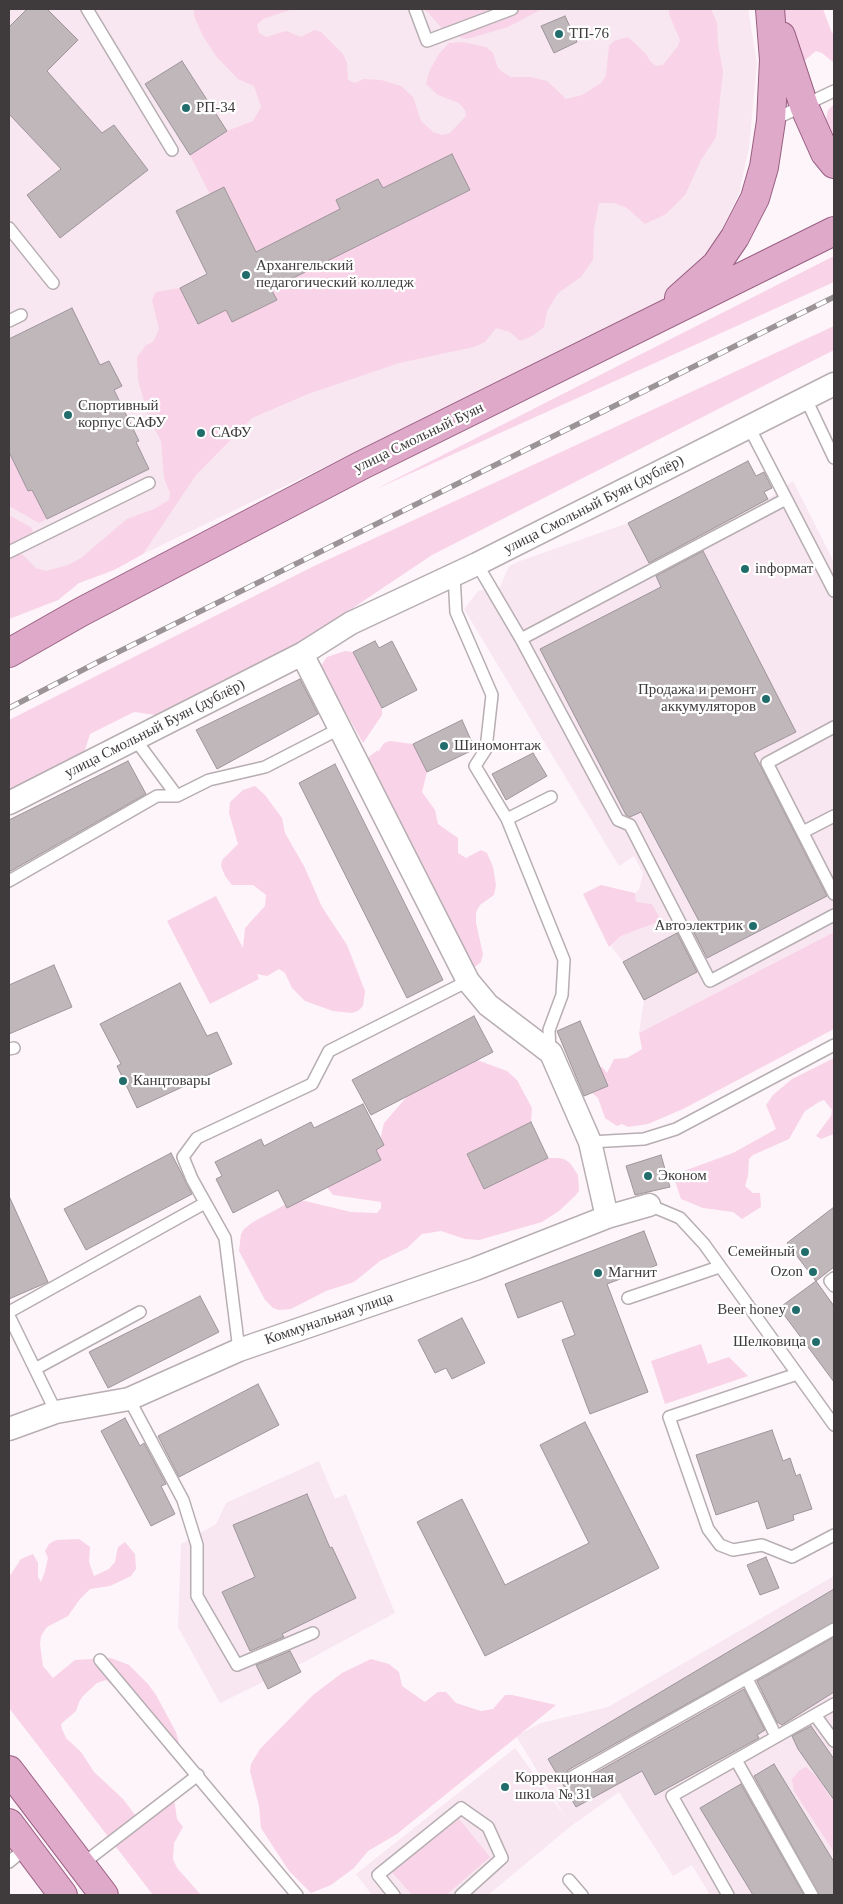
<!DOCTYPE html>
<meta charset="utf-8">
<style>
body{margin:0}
#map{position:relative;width:843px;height:1904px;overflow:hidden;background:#fef5fa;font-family:Georgia,serif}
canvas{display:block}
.frame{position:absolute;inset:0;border:10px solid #3f3b3d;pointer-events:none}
</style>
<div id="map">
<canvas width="843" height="1904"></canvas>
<div class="frame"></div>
</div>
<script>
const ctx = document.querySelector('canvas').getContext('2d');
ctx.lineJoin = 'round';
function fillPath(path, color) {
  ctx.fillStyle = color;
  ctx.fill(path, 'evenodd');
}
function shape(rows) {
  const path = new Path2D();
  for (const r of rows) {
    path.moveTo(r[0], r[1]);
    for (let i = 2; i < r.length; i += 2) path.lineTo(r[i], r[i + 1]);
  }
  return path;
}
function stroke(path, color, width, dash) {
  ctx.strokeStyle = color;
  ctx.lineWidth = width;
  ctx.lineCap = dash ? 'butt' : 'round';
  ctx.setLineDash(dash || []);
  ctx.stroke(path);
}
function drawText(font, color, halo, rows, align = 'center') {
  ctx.font = font + ' Georgia,serif';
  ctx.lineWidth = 4.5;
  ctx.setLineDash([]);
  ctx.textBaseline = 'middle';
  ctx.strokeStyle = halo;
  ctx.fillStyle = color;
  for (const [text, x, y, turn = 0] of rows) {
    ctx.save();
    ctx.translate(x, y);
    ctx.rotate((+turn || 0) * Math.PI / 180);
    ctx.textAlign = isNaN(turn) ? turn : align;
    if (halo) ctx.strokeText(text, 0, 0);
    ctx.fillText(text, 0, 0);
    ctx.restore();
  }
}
const built = shape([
 [9,9,748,9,757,63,749,148,739,193,710,255,682,285,646,313,143,554,114,570,79,583,58,600,9,619],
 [793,481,834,562,834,932,639,1033,644,1000,623,962,611,946,621,936,661,921,636,902,635,893,639,890,643,873,634,856,619,866,464,609,478,591,500,587,509,566,520,561,628,523,648,561,768,499],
 [319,1461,335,1499,346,1494,395,1613,304,1662,220,1703,178,1627,181,1544,216,1524,226,1503],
 [834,1576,834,1895,710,1895,692,1865,673,1876,619,1792,571,1826,488,1895,372,1895,356,1874,515,1748,566,1818,516,1736,541,1723,608,1707]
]);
const green = shape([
 [194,9,293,9,263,19,257,25,259,33,266,37,286,31,301,37,314,30,321,32,343,54,347,63,348,80,355,83,364,79,381,80,401,86,413,97,421,121,433,132,442,135,450,133,466,116,465,110,459,103,438,95,426,84,429,72,439,54,449,43,463,42,486,47,493,53,498,68,504,73,511,77,530,77,547,81,566,99,582,95,601,83,606,76,609,46,614,41,628,37,646,54,650,61,656,66,663,65,678,46,680,40,669,14,669,9,711,9,717,23,718,45,723,71,716,137,701,160,685,195,666,214,645,224,627,208,614,203,599,203,594,228,593,260,581,277,558,293,547,311,544,327,532,336,520,341,510,332,496,328,485,342,474,347,399,363,308,394,252,418,196,475,143,554,114,570,79,583,58,600,9,619,9,557,16,553,23,555,36,568,46,571,68,565,81,558,127,519,154,509,169,500,170,493,164,478,161,441,148,416,138,379,137,357,146,345,153,342,159,329,152,300,156,292,180,288,207,274,176,211,210,194,190,155,227,131,253,121,261,107,254,86,238,79,216,56,203,36,194,16],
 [425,9,542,9,508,27,467,39,447,34],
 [775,9,823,9,832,33,834,32,834,63,822,53,816,51,798,66],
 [834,104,834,153,825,123,828,110],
 [834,256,834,282,374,490],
 [834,326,834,350,432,555,344,614,348,621,155,715,134,712,90,734,84,753,9,790,9,720,312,567],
 [9,452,28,491,32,489,47,519,39,523,9,506],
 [9,515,32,528,33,533,9,546],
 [345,651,353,652,382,708,382,715,363,743,320,667,327,657],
 [390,741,413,744,427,772,422,792,435,810,438,824,458,838,458,853,466,858,481,850,487,853,493,867,496,885,494,895,480,905,476,912,476,923,483,954,481,962,476,966,473,967,366,759,378,750,378,752,384,743],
 [255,786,265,795,282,818,285,833,304,866,322,907,347,945,365,991,363,1006,358,1011,352,1013,333,1011,305,1001,292,988,285,973,279,969,267,976,257,974,259,979,210,1004,167,921,216,896,243,948,245,928,265,906,266,895,253,885,232,885,225,876,221,866,222,860,238,844,229,813,230,802,243,790],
 [601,885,635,893,636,902,652,904,661,921,621,936,609,947,583,894],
 [834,932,834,1029,683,1109,648,1124,628,1127,622,1124,617,1126,605,1118,598,1098,591,1092,596,1068,602,1067,607,1073,614,1059,627,1058,642,1049,639,1033],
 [834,1058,834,1134,821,1139,816,1136,831,1116,832,1110,824,1100,819,1102,805,1111,789,1139,753,1155,749,1159,748,1176,745,1186,753,1193,760,1193,761,1207,742,1219,733,1212,703,1208,681,1199,673,1175,733,1153,776,1129,766,1105,773,1095,792,1079],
 [477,1060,507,1071,517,1080,532,1108,531,1122,467,1154,484,1189,548,1158,558,1158,564,1159,570,1163,578,1175,579,1191,575,1196,559,1211,542,1222,479,1240,465,1239,441,1231,422,1234,407,1248,380,1261,354,1282,326,1291,291,1309,279,1310,273,1308,265,1300,239,1251,241,1234,244,1229,253,1222,292,1201,305,1201,351,1212,377,1213,381,1208,381,1202,333,1195,326,1186,328,1182,336,1183,340,1177,379,1145,384,1123,411,1092],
 [701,1344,708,1364,729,1357,748,1376,665,1404,651,1361],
 [79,1539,90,1547,89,1562,94,1576,109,1569,115,1562,118,1547,125,1542,135,1554,136,1569,131,1576,110,1586,90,1589,80,1599,68,1616,47,1627,41,1636,40,1645,43,1666,53,1678,75,1660,111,1658,129,1665,148,1684,156,1695,176,1732,179,1743,170,1755,123,1694,106,1680,97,1683,83,1696,79,1702,76,1711,61,1724,62,1729,66,1738,81,1752,94,1772,123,1799,136,1816,174,1799,177,1819,183,1827,174,1843,173,1859,177,1868,201,1895,153,1895,9,1708,9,1577,21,1559,33,1554,38,1563,38,1577,41,1582,45,1571,48,1558,45,1551,49,1544,56,1540],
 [371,1659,389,1664,399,1672,402,1686,425,1702,438,1692,446,1692,456,1703,481,1711,493,1709,505,1695,512,1695,556,1705,397,1834,368,1851,354,1868,331,1885,311,1893,289,1871,261,1828,259,1806,250,1771,251,1764,260,1749,313,1695,342,1673],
 [806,1767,817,1777,834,1803,834,1852,794,1791,792,1779,800,1770],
 [459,1819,490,1857,446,1895,412,1895,392,1872]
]);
const building = shape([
 [27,9,47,9,78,40,47,71,102,133,114,125,148,170,60,238,27,195,61,169,9,114,9,27,27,9],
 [565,16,577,42,554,53,541,26,565,16],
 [182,61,227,131,190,155,145,84,182,61],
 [452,154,470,190,271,289,277,300,232,322,226,310,198,324,180,288,207,274,176,211,224,187,256,252,340,209,336,200,378,179,383,188,452,154],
 [72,308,100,365,109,361,122,386,114,390,139,441,136,442,149,469,47,519,32,490,28,491,9,452,9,339,72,308],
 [748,461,756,476,764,472,772,488,764,492,768,499,649,563,628,523,748,461],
 [703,551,796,732,754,753,827,896,707,958,690,925,699,921,641,812,630,817,626,815,540,649,661,587,656,576,703,551],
 [375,641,379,648,392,641,417,690,382,708,353,652,375,641],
 [300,679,318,714,217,769,196,730,300,679],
 [462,720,475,749,427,772,413,744,462,720],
 [533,753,547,776,506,800,492,774,533,753],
 [128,761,146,794,9,872,9,820,128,761],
 [335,764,443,980,407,998,299,783,335,764],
 [677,933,697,972,644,1000,623,962,677,933],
 [54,965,72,1007,9,1034,9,985,54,965],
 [180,983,207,1036,217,1032,232,1064,137,1108,117,1066,121,1064,100,1024,180,983],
 [474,1016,493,1052,371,1115,352,1080,474,1016],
 [580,1021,608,1086,584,1096,557,1031,580,1021],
 [363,1104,384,1145,376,1150,381,1160,287,1208,278,1190,233,1213,216,1179,222,1176,215,1162,261,1139,264,1146,311,1122,314,1128,363,1104],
 [531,1122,548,1158,484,1189,467,1154,531,1122],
 [171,1153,192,1194,86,1250,64,1209,171,1153],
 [661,1155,670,1187,635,1195,626,1166,661,1155],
 [9,1196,48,1282,9,1299,9,1196],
 [834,1207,834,1267,816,1281,787,1243,834,1207],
 [644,1231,657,1265,607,1284,648,1392,590,1414,562,1340,575,1335,562,1301,518,1318,505,1284,644,1231],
 [816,1281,834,1306,834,1382,779,1308,816,1281],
 [200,1296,219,1332,108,1388,89,1352,200,1296],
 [462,1318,485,1363,452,1379,446,1368,435,1373,418,1340,462,1318],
 [258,1384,279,1425,179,1477,158,1436,258,1384],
 [125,1418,140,1446,144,1443,166,1484,161,1486,175,1514,151,1526,101,1431,125,1418],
 [585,1422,659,1568,485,1656,417,1522,462,1499,505,1585,589,1543,540,1445,585,1422],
 [772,1430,783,1461,790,1458,796,1476,800,1474,812,1509,793,1515,794,1520,767,1529,758,1501,716,1515,696,1455,772,1430],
 [307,1494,330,1548,332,1547,356,1598,282,1634,284,1637,250,1651,222,1592,255,1577,233,1525,307,1494],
 [766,1557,779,1588,760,1595,747,1565,766,1557],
 [834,1589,834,1622,568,1770,565,1777,569,1784,576,1784,744,1689,765,1730,757,1735,759,1738,655,1795,642,1771,576,1807,548,1759,834,1589],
 [834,1637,834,1692,782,1725,777,1722,757,1681,834,1637],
 [290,1651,301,1672,268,1689,256,1665,290,1651],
 [811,1726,834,1759,834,1800,798,1749,792,1736,811,1726],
 [774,1764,834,1862,834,1895,819,1895,754,1776,774,1764],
 [741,1784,804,1895,753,1895,700,1808,741,1784]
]);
const lane = shape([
 [87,9,172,150],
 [415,9,427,41,512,9],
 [773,120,834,91],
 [9,228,53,283],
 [9,321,21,315],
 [806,399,834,458],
 [749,427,834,591],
 [9,552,149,483],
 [477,564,521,639,618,820,630,825,710,981,834,915],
 [454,575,456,612,492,695,486,749,475,766,507,819,564,960,562,995,549,1030,550,1052],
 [521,639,786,499],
 [834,727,767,763,834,894],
 [135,739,177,796],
 [507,819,551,797],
 [803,832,834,816],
 [9,881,157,796,177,796,209,780,265,767,339,729],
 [9,1049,14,1048],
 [590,1142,644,1139,676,1129,834,1045],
 [649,1205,680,1218,704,1244,834,1425],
 [834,1278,830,1281,834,1286],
 [628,1298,719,1267],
 [9,1312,205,1203],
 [9,1316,56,1412],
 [239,1350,225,1238,192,1179,183,1157,197,1138,312,1084,329,1051,468,981],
 [35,1369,140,1312],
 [797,1374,669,1417,708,1529,720,1545,733,1550,762,1545,792,1557,834,1535],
 [129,1399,183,1500,197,1545,197,1596,237,1665,313,1633],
 [100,1660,297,1895],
 [747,1679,776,1736],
 [815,1715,834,1741],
 [736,1760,812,1895],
 [572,1777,834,1629],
 [9,1862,27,1847],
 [81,1865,198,1775],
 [569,1880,582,1895],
 [394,1895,378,1875,461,1808,488,1827,502,1858,461,1895],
 [728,1895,672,1796,834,1704]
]);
const street = shape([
 [302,654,468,981,488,1005,551,1053,590,1142,607,1217],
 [9,803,302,654,351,623,477,564,834,384],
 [9,1429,56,1412,129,1399,239,1350,475,1269,607,1217,649,1205]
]);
const primary = shape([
 [781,36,804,106,825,153,834,164],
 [679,298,716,265,735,237,755,198,764,167,771,121,774,60,770,9],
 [9,653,81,612,362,465,834,231],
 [9,1770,104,1895],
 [9,1823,63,1895]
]);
const rail = shape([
 [9,708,98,662,834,297]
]);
const markers = [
 [559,34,5,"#216d6c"],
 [186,108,5,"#216d6c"],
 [246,275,5,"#216d6c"],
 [68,415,5,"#216d6c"],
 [201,433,5,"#216d6c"],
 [745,569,5,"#216d6c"],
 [766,699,5,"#216d6c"],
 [444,746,5,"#216d6c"],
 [753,926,5,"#216d6c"],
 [123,1081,5,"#216d6c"],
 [648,1176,5,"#216d6c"],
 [805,1252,5,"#216d6c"],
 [813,1272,5,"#216d6c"],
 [598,1273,5,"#216d6c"],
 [796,1310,5,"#216d6c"],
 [816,1342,5,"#216d6c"],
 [505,1787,5,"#216d6c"]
];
const poiNames = [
 ["ТП-76",569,34],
 ["РП-34",196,108],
 ["Архангельский",256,266],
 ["педагогический колледж",256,283],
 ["Спортивный",78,406],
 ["корпус САФУ",78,423],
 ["САФУ",211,433],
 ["inформат",755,569],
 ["Продажа и ремонт",756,690,"right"],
 ["аккумуляторов",756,707,"right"],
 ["Шиномонтаж",454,746],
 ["Автоэлектрик",743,926,"right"],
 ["Канцтовары",133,1081],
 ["Эконом",658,1176],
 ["Семейный",795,1252,"right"],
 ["Ozon",803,1272,"right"],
 ["Магнит",608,1273],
 ["Beer honey",786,1310,"right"],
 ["Шелковица",806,1342,"right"],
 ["Коррекционная",515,1778],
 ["школа № 31",515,1795]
];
const streetNames = [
 ["улица Смольный Буян",419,438,-26],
 ["улица Смольный Буян (дублёр)",594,505,-27],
 ["улица Смольный Буян (дублёр)",155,729,-27],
 ["Коммунальная улица",329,1319,-19]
];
fillPath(built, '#f8e7f0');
fillPath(green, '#f9d3e8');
fillPath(building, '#c0b7bb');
stroke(building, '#9e959a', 1);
stroke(lane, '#b7aeb2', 14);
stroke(street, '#b7aeb2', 25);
stroke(primary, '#995f82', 30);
stroke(lane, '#fff', 11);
stroke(street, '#fff', 22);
stroke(primary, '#dfaaca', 28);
stroke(rail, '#9a9497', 5.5);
stroke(rail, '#fff', 4, [11]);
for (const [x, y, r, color] of markers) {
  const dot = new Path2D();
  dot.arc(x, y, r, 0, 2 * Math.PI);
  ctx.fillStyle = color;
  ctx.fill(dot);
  stroke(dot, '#fff', 2);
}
drawText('15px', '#3f3b3d', '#fff', poiNames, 'left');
drawText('15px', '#3f3b3d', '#fff', streetNames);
</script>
